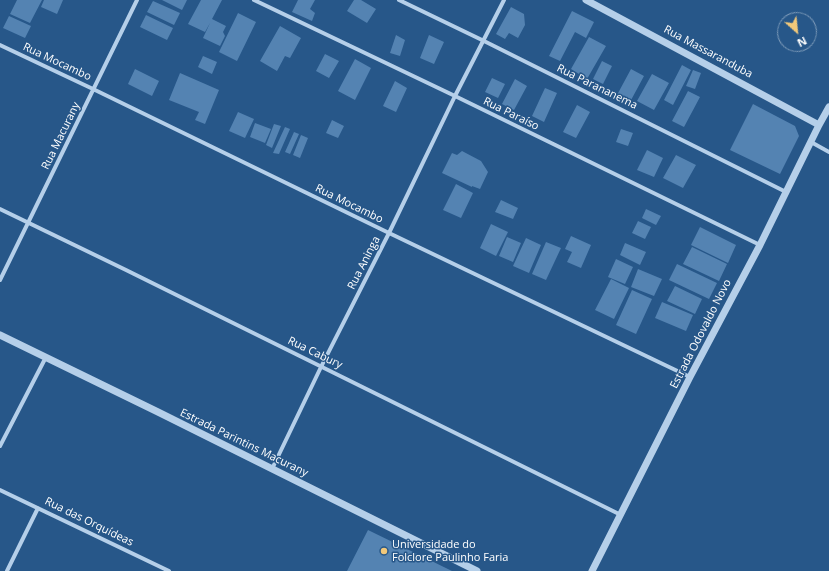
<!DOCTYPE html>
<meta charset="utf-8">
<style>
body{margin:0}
#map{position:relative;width:829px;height:571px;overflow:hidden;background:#275789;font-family:"Open Sans",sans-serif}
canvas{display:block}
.north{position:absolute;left:777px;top:12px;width:40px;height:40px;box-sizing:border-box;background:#275789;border:1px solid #7d9ab8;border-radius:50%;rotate:153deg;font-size:11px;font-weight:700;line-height:16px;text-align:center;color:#fff}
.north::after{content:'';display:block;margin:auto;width:14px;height:18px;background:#f1c87a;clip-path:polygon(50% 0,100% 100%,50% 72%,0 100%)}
</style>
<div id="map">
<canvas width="829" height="571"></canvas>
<div class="north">N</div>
</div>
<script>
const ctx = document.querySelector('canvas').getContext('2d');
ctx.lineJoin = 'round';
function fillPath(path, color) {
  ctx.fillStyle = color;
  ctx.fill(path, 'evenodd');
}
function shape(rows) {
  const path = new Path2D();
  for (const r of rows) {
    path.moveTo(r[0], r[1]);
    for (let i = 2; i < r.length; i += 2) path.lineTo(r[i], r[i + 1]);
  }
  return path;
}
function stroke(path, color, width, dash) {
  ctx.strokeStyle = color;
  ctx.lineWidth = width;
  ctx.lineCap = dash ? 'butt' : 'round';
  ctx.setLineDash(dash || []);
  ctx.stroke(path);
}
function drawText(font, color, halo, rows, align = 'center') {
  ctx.font = font + ' "Open Sans",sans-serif';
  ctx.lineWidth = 3;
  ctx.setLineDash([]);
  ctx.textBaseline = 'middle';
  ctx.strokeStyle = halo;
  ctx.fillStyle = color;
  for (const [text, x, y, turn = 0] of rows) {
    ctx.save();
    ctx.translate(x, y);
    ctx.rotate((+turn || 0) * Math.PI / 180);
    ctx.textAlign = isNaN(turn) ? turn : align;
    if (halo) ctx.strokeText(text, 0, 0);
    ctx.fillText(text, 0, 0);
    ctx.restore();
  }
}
const building = shape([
 [17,0,42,0,30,23,10,14],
 [44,0,63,0,57,14,41,7],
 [162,0,187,0,182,10],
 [201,0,222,0,212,19,226,26,223,32,225,36,220,46,203,38,210,23,205,32,188,24],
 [298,0,315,0,310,9,315,13,312,21,292,12],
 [354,0,361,0,376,9,367,23,347,11],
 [153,1,180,13,174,25,147,12],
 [511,7,524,14,525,25,518,38,509,33,505,39,496,34],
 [572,11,594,22,586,38,575,32,560,61,549,56],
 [238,13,256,22,237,61,219,52],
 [146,15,173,28,167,40,140,27],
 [9,16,31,26,25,38,3,28],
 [280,26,301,38,290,58,285,56,277,71,260,61],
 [396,35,405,40,400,56,390,53],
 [429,35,444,42,434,64,420,58],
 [589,37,606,46,587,79,571,69],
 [325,54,339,61,329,78,316,71],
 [203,56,217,62,212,74,198,67],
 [355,59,371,68,355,100,338,91],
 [602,61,612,66,603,84,593,79],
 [682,65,691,70,673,105,664,100],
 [135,69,159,81,152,96,128,84],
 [631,69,644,76,630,102,617,95],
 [693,70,701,73,695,89,686,86],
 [180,73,219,90,205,124,195,120,199,112,169,100],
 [652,74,669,83,654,110,637,101],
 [492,78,505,84,498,98,485,92],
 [515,79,527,86,514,110,502,104],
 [395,81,407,88,396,112,383,106],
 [545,88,557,93,544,122,532,116],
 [688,91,700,97,684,127,672,121],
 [753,104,795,126,799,136,780,174,730,150],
 [577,105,590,112,576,138,563,132],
 [238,112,254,119,245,138,229,131],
 [332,120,344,126,338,138,326,133],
 [255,123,271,129,265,143,250,137],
 [274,124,281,126,272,148,266,145],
 [285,127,290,129,279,154,273,153],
 [621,129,633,133,628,146,616,142],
 [294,132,299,134,290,154,285,152],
 [301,135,308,138,300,158,293,155],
 [647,150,663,158,654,177,637,170],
 [462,151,481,161,488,172,480,189,472,186,472,187,442,173,452,153,457,155],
 [676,155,696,165,683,188,663,178],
 [456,184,473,193,461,218,443,210],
 [501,200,518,208,513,219,495,212],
 [646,209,661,216,656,225,642,218],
 [638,221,651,227,645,239,632,233],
 [491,224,508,232,496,256,480,248],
 [700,227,736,245,728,263,691,245],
 [571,236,591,245,581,268,567,262,572,252,565,249],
 [507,237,521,243,513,262,499,256],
 [526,238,541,245,529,273,513,266],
 [546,242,561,248,546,280,532,274],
 [625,243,646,252,640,265,620,255],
 [692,247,727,264,719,281,683,264],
 [616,259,633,267,625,284,608,277],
 [677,264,717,283,709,299,669,280],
 [638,269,662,279,654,296,631,287],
 [611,279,629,288,614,319,595,310],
 [675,286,702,299,695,314,667,301],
 [632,290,652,299,636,334,616,325],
 [662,302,693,315,686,331,655,318],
 [368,530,452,571,347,571]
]);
const minor = shape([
 [254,0,455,96,760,245],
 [399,0,482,40,786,192],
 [0,45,93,89,389,233,690,377],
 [811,142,829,152],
 [0,209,126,270,621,515],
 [0,280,137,0],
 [0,446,46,357],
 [272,469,321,367,389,233,455,96,504,0],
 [0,490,169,571],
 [7,571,38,508]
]);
const tertiary = shape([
 [586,0,819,125],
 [0,335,158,412,477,571],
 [592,571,690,377,760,245,819,125,829,107]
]);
const markers = [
 [384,551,4,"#f1c87a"]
];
const streetNames = [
 ["Rua Massaranduba",708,52,28],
 ["Rua Mocambo",57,62,25],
 ["Rua Parananema",597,87,26],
 ["Rua Paraíso",511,114,26],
 ["Rua Macurany",61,136,-64],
 ["Rua Mocambo",349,204,26],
 ["Rua Aninga",364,263,-63],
 ["Estrada Odovaldo Novo",701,334,-63],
 ["Rua Cabury",315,353,26],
 ["Estrada Parintins Macurany",244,443,26],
 ["Rua das Orquídeas",89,522,26]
];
const poiNames = [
 ["Universidade do",392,545],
 ["Folclore Paulinho Faria",392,558]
];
fillPath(building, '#5483b2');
stroke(minor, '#b5cfe9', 4);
stroke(tertiary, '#b5cfe9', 7);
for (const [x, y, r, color] of markers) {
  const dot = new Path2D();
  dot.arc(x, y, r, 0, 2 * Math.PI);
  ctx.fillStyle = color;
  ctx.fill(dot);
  stroke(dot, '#275789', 1.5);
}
drawText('11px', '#fff', '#275789', streetNames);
drawText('11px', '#fff', '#275789', poiNames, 'left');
</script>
